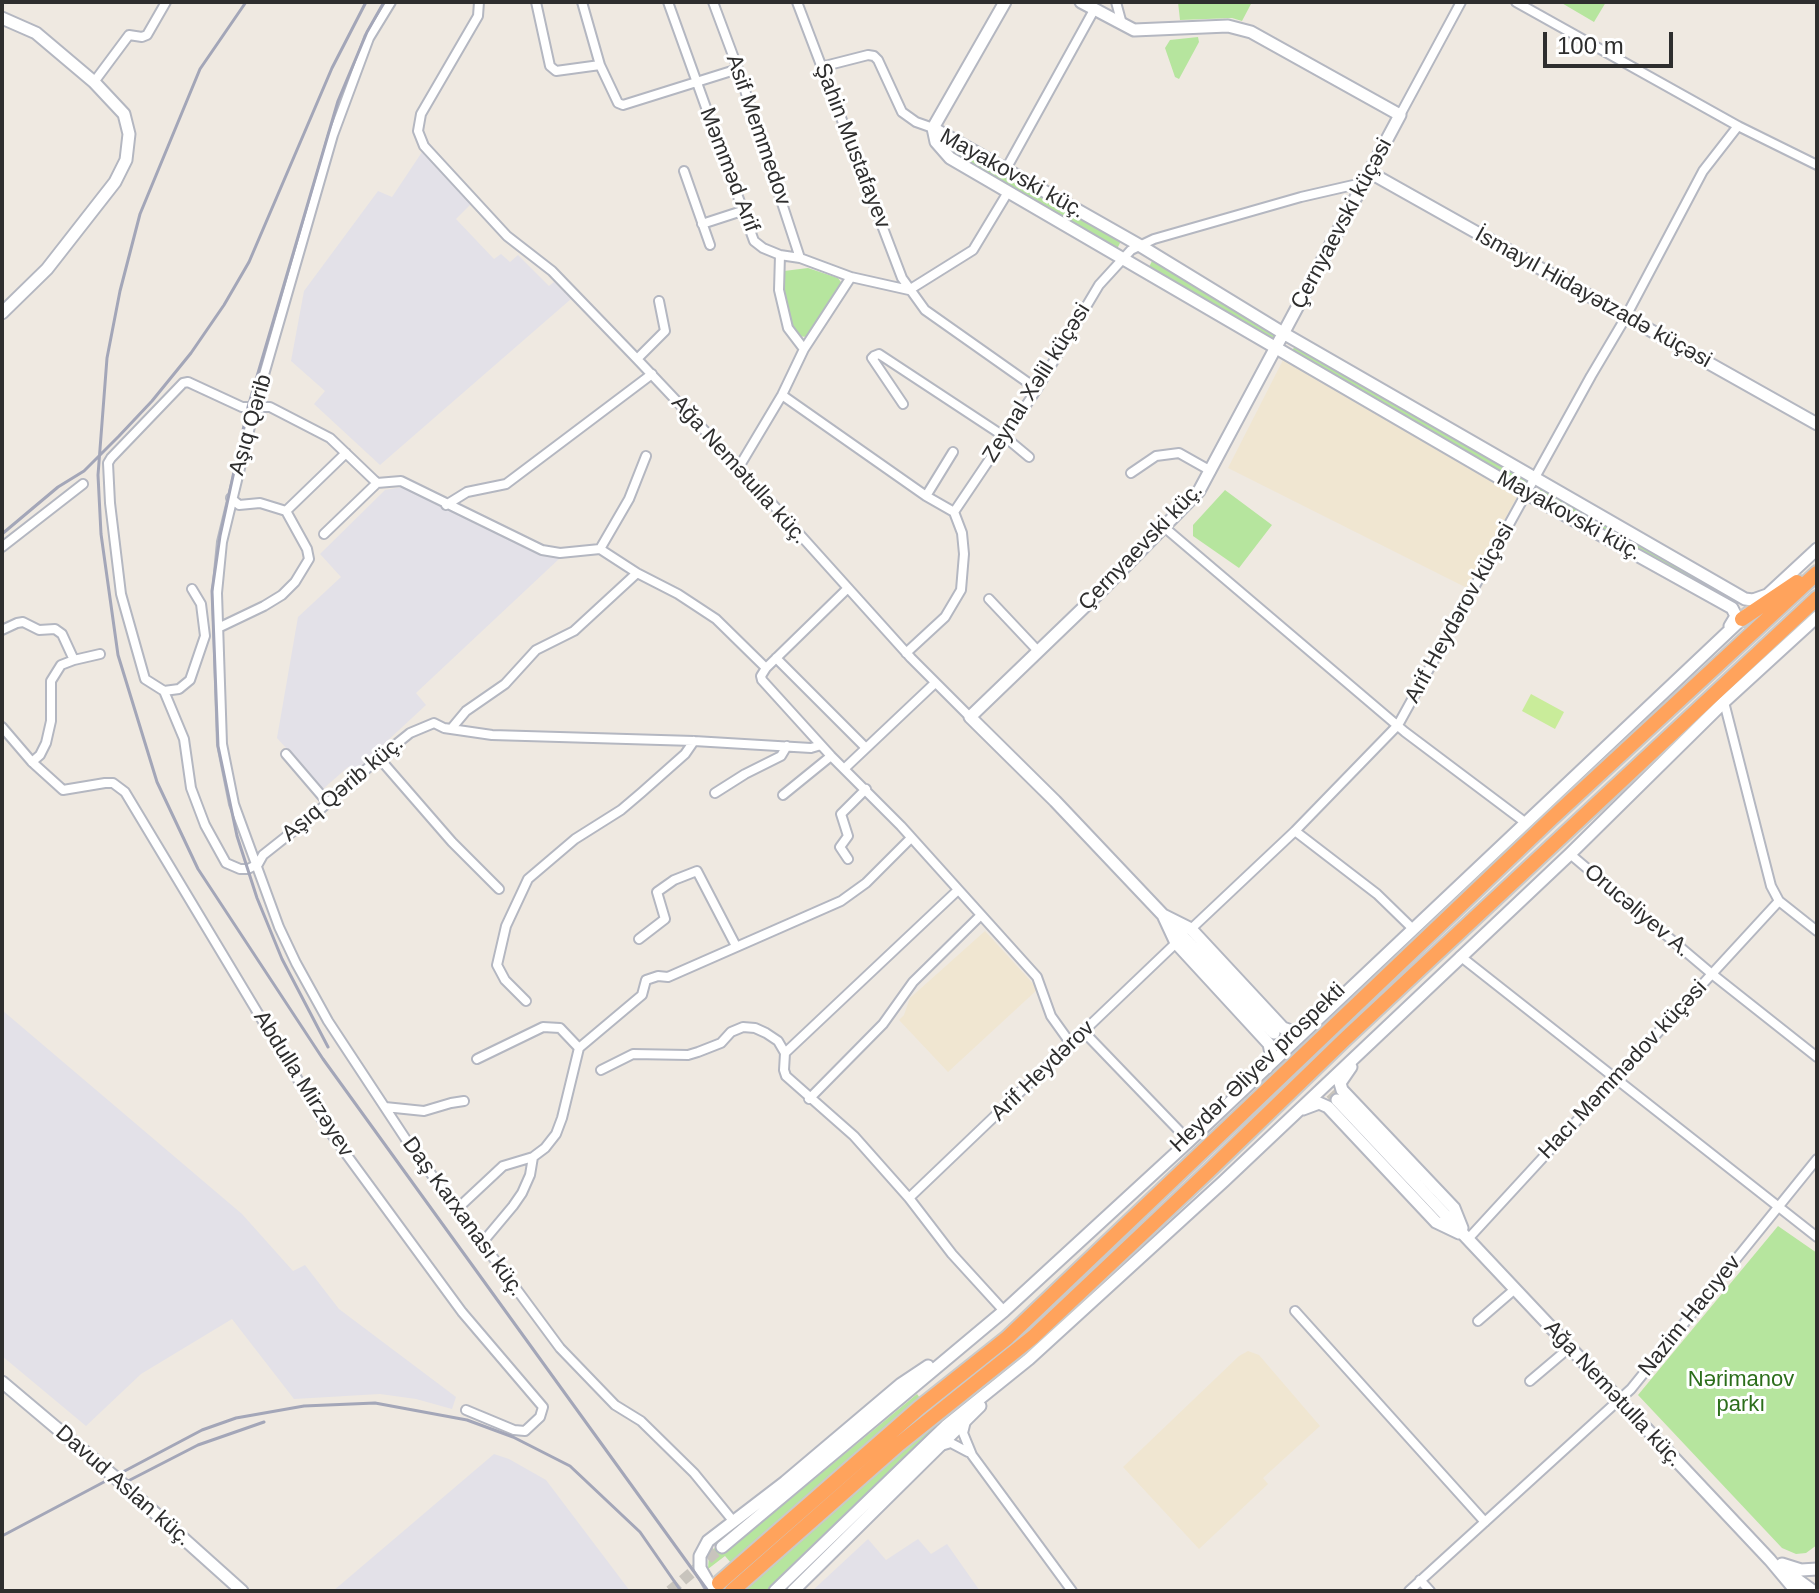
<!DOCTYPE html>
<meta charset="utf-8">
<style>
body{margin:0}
#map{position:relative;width:1819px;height:1593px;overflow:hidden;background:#efe9e1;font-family:Arial,sans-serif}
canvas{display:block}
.frame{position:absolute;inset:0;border:4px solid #2e2e2e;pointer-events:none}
.scale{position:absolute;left:1543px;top:32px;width:130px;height:36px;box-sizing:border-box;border:4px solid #2e2e2e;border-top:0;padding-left:10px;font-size:24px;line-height:28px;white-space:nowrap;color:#2e2e2e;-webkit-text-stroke:6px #fff;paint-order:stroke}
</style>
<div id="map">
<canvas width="1819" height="1593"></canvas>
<div class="frame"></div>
<div class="scale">100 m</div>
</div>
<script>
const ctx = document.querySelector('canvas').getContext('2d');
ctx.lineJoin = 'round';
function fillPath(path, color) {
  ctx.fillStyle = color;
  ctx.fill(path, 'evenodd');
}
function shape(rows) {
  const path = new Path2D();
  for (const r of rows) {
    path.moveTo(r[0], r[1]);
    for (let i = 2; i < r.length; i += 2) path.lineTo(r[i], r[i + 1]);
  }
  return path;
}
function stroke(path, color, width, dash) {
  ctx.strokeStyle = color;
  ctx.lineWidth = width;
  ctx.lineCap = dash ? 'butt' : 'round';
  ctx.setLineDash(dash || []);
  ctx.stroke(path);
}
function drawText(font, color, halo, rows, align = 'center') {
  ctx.font = font + ' Arial,sans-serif';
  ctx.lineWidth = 6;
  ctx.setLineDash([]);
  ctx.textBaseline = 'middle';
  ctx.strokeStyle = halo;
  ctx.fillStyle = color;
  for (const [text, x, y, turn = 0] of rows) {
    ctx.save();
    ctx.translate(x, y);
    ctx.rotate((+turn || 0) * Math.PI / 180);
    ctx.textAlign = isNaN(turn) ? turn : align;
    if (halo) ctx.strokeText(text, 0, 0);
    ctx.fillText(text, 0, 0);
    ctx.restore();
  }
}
const industrial = shape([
 [424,149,473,202,456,219,494,259,501,254,510,262,518,255,549,286,554,282,571,299,380,465,314,404,325,391,291,361,304,291,378,191,392,197],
 [402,487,542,554,560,558,416,693,426,705,356,770,348,767,323,789,277,738,298,617,341,577,320,554,385,490],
 [2,1010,242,1214,293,1271,305,1265,339,1309,456,1397,452,1409,416,1399,380,1394,294,1399,232,1319,141,1374,86,1426,2,1356],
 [494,1454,509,1459,546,1480,630,1591,333,1591],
 [868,1539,886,1560,918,1539,931,1554,947,1544,980,1591,812,1591]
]);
const education = shape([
 [1283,360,1518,495,1467,588,1228,468],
 [985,931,1038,989,948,1072,899,1020,904,1015,910,998],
 [1248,1351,1259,1355,1320,1426,1263,1478,1268,1484,1199,1549,1123,1467,1239,1356]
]);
const green = shape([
 [1178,2,1252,2,1242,21,1232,18,1180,20],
 [1560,2,1606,2,1594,22],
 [1198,37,1199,42,1179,79,1175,77,1165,48,1170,40],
 [955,145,1121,241,1117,249,951,153],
 [1153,259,1279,335,1274,342,1149,267],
 [808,268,838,278,843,285,807,337,796,336,782,291,784,271],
 [1296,344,1528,479,1523,487,1292,351],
 [1541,487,1736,597,1731,603,1537,495],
 [1225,490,1272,525,1239,568,1193,536,1193,525],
 [1778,1226,1817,1253,1817,1545,1806,1553,1796,1554,1782,1548,1638,1395],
 [917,1394,920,1398,731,1563,725,1556,708,1569,709,1555,718,1544,726,1552],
 [939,1419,942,1422,769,1591,748,1591,745,1588]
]);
const pitch = shape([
 [1531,694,1564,712,1555,729,1522,711]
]);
const secondaryTunnel = shape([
 [1274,1033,1337,1100],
 [670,1591,722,1547]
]);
const street = shape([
 [391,2,369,38,333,135,255,406,222,542,217,593,222,744,234,804,279,927,296,963,328,1021,409,1144,560,1348,615,1405,641,1421,694,1473,734,1522],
 [479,2,478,16,421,114,418,131,424,146,507,236,552,271,637,359,739,467,911,658,970,717],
 [536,2,550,66,556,71,600,65],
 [582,2,600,65,618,103,623,105,738,69],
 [668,2,754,241,763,248,780,255,800,258,851,277,909,290],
 [713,2,738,69,800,258],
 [797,2,902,278,925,310,1037,389],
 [1116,2,1122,24],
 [1516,2,1738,126,1817,165],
 [821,67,868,55,874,56,878,60,902,112,916,122,933,128],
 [94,82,129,35,142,37,147,35,166,2],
 [1400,115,1461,2],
 [1006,169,1094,10],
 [684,171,710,245],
 [702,224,742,211],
 [780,255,779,290,788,328,804,349],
 [909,290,973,250,1008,192],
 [637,359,665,331,659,301],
 [782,395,926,496,954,512,962,533,964,554,961,590,945,617,906,653],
 [903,404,872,358,874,356,879,354,1005,437,1029,457],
 [739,467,782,395,804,349,851,277],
 [1131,473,1156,456,1179,453,1211,471],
 [926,496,953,452],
 [231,498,239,505,260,503,286,511],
 [446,505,467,492,506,484,652,374],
 [954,512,1037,389,1099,285,1131,250,1154,239,1301,197,1362,183],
 [1164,527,1405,732,1526,823],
 [324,534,377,483],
 [2,547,83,484],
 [600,549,629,499,646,456],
 [192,589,201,604,205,636,190,680,179,689,164,691,145,679,121,594,110,503,108,463,111,458,183,383,188,382,242,407,270,407,330,438,377,483,401,481,542,550,560,553,600,549,637,573,678,594,716,619,766,668],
 [847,589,766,668,761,676,762,680,831,756,901,826,1037,977,1051,1016,1071,1044],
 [989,599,1038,651],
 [218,628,264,606,282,595,295,582,309,559,307,549,286,511,346,453],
 [2,630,17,623,23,622,39,630,55,629,62,634,74,660,61,665,51,681,51,721,46,743,40,755,32,762],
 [776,658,866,748],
 [74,660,100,654],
 [164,691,184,739,191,788,205,825,226,863,240,869,248,869,258,864,263,855,316,813,379,758,410,733,434,723,444,728,492,735,694,741,811,748,821,745],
 [1724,702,1771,886,1779,901,1817,931],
 [2,727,32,762,63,790,105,783,113,783,125,792,327,1128,462,1312,543,1407,540,1417,525,1431,514,1430,466,1410],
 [451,729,466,711,505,684,536,650,574,631,637,573],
 [286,754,328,803],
 [379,758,452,842,499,889],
 [844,769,935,683],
 [715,793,745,774,781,756,787,746],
 [783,795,831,756],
 [1295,831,1377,894,1413,929],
 [1570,854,1712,974,1817,1057],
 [848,859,840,847,848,836,841,814,866,789],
 [1191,929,1295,831,1398,725,1591,376,1623,322,1703,171,1738,126],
 [639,939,665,919,657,892,674,880,697,871,736,946],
 [1460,956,1817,1237],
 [526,1001,505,980,497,965,506,926,528,879,575,839,621,810,641,793,685,754,694,741],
 [1084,1032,1189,1141],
 [785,1053,958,890],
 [477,1059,543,1027,560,1028,579,1048,642,995,646,980,658,976,668,977,841,901,866,883,911,838],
 [601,1070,633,1054,688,1055,698,1052,721,1043,731,1032,743,1027,755,1028,766,1033,778,1041,785,1053,784,1070,786,1076,854,1136,909,1198,952,1254,1004,1311],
 [809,1099,883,1024,913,982,980,916],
 [385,1107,424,1111,451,1103,464,1101],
 [909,1198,1176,943],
 [457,1209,503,1166,533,1157],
 [1468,1239,1779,901],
 [482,1243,513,1206,522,1193,530,1175,533,1157,545,1148,556,1134,562,1118,579,1048],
 [1295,1311,1485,1522],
 [1478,1321,1515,1289],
 [1530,1381,1569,1348],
 [966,1421,963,1433,972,1455,1072,1591],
 [941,1446,951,1443,968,1452],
 [1420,1580,1430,1591],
 [1409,1591,1631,1389,1817,1159]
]);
const secondary = shape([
 [1081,2,1134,30,1228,26,1251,32,1400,115,1199,491,1104,588,970,717,1055,801,1163,915,1176,943,1269,1044,1272,1058,1267,1068],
 [2,18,36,33,94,82,124,114,129,134,126,160,115,182,47,269,2,313],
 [933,128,936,142,950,158,1527,494,1732,608,1736,616,1730,626],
 [933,128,1139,245,1283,333,1745,599,1753,600,1767,595],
 [933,128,1005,2],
 [1369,172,1817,424],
 [1763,599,1817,549],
 [1163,915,1191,929,1283,1028,1294,1032,1306,1028],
 [1170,923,1274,1033],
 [1351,1067,1340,1083,1342,1090,1454,1208,1462,1228],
 [1337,1100,1770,1560,1796,1591],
 [1303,1109,1319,1103,1328,1107,1436,1222,1459,1233],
 [2,1382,117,1479,242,1591],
 [722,1547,1004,1311,1189,1141,1748,613],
 [1782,1564,1801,1570,1817,1569],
 [1780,1567,1813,1591],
 [713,1591,700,1568,700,1556,708,1541,785,1482,901,1384,928,1366],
 [775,1591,947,1425,1029,1359,1224,1181,1570,854,1724,702,1817,617],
 [793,1591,980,1406]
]);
const highway = shape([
 [1742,619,1797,582],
 [719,1583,919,1408,1007,1338,1551,819,1817,573],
 [732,1591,899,1444,1033,1337,1212,1168,1344,1040,1817,598]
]);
const rail = shape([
 [246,2,200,69,140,214,120,291,107,358,98,475,101,534,118,655,157,782,198,869,323,1059,708,1591],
 [2,534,58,487,84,471,119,436,152,401,191,353,224,305,249,262,332,68,366,2],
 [328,1047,282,959,257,898,237,836,218,746,212,591,220,536,248,407,338,101,367,32,384,2],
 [128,1481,198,1445,264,1422],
 [2,1536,202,1430,236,1418,304,1406,375,1403,467,1420,513,1437,570,1466,640,1532,681,1591]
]);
const streetNames = [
 ["Asif Memmedov",758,130,71],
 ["Şahin Mustafayev",852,146,69],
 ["Məmməd Arif",729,170,69],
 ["Mayakovski küç.",1012,174,29],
 ["Çernyaevski küçəsi",1342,224,-62],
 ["İsmayıl Hidayətzadə küçəsi",1593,298,29],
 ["Zeynal Xəlil küçəsi",1037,383,-58],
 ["Aşıq Qərib",251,425,-74],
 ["Ağa Nemətulla küç.",739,470,48],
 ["Mayakovski küç.",1569,516,29],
 ["Çernyaevski küç.",1141,547,-46],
 ["Arif Heydərov küçəsi",1460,613,-61],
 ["Aşıq Qərib küç.",343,789,-40],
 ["Orucəliyev A.",1637,911,40],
 ["Heydər Əliyev prospekti",1258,1068,-44],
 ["Hacı Məmmədov küçəsi",1623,1070,-47],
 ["Arif Heydərov",1043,1071,-44],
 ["Abdulla Mirzəyev",303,1084,58],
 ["Daş Karxanası küç.",463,1217,54],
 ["Nazim Hacıyev",1690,1316,-51],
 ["Ağa Nemətulla küç.",1613,1394,47],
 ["Davud Aslan küç.",123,1486,41]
];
const parkNames = [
 ["Nərimanov",1741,1380],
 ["parkı",1741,1405]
];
fillPath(industrial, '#e3e1e8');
fillPath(education, '#f0e6d1');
fillPath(green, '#b6e59e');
fillPath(pitch, '#c9ec9a');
stroke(secondaryTunnel, '#c8c4bd', 11, [11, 5.5]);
stroke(street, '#b4b7c1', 12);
stroke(secondary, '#b4b7c1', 15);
stroke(highway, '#c9c9c9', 18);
stroke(street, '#fff', 8);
stroke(secondary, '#fff', 11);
stroke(highway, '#ffa35c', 14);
stroke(rail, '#a3a6b8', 3);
drawText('22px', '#2e2e2e', '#fff', streetNames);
drawText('22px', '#2c6e1b', '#fff', parkNames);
</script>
